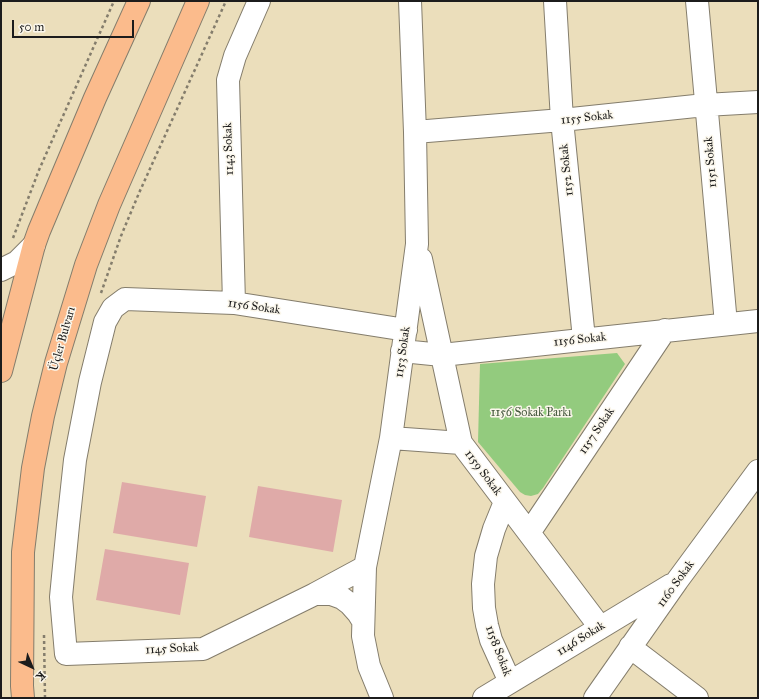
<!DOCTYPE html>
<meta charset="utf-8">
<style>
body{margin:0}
#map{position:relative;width:759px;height:699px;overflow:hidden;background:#ebdebb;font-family:"IM FELL Great Primer",serif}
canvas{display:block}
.frame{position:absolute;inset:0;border:2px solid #1c1c1c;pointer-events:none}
.north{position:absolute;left:12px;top:647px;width:40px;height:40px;-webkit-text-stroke:3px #fbf7ec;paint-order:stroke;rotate:136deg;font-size:11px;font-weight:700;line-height:16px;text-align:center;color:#1c1c1c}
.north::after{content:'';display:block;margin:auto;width:14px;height:18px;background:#1c1c1c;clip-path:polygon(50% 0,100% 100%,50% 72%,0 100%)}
.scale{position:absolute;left:12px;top:20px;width:122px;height:18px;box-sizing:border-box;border:2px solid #1c1c1c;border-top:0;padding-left:5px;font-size:12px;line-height:14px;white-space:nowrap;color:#1c1c1c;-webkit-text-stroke:3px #fbf7ec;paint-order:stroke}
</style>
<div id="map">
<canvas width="759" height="699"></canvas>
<div class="frame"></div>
<div class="north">K</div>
<div class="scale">50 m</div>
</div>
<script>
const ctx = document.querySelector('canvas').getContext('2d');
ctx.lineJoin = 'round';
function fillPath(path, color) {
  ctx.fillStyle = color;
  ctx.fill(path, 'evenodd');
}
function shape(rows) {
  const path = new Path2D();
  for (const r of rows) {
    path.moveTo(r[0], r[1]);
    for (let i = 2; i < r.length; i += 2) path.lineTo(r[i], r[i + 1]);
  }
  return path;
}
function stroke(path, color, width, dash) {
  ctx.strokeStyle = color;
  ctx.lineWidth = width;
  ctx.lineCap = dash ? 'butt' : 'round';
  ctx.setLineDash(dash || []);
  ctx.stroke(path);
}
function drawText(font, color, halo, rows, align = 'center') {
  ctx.font = font + ' "IM FELL Great Primer",serif';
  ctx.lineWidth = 3;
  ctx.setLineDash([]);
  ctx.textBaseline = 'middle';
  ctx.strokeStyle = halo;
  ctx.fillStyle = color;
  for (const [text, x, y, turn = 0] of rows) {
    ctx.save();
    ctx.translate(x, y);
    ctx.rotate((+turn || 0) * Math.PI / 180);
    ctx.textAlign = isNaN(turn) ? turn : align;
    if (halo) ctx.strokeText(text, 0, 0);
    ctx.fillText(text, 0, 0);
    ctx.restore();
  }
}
const green = shape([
 [617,353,625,364,543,488,538,494,531,496,525,495,520,492,478,442,480,364]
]);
const building = shape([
 [122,482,206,496,197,547,113,533],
 [258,486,342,500,333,552,249,537],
 [105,549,189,563,180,615,96,600]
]);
const path = shape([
 [13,238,39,170,114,1],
 [101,293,121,236,139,193,226,1],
 [44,635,45,698]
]);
const minor = shape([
 [555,1,562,120,584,339],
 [697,1,726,324],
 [415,132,562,120,705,105,758,102],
 [421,259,461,443,600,627],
 [1,270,17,262,34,245],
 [234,303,228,80,235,56,259,1],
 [402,351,442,355,758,321],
 [391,438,461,443],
 [505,502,494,529,486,556,483,584,484,608,487,625,491,640,510,682],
 [529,533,665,330],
 [365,567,315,594,203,649,66,654,61,597,68,525,75,460,90,382,105,322,113,308,125,299,234,303,406,330],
 [315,594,331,594,342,598,350,604,358,613,363,621],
 [630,647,697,698],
 [382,698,369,666,363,636,365,567,391,438,417,244,415,132,410,1],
 [484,698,671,585],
 [595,698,677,581,758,471]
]);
const major = shape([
 [1,371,34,245,39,231,95,98,139,1],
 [23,698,22,686,23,552,33,468,43,416,56,363,86,265,109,205,198,1]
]);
const streetNames = [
 ["1155 Sokak",587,118,-6],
 ["1143 Sokak",229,149,-92],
 ["1151 Sokak",711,162,-95],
 ["1152 Sokak",567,170,-96],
 ["1156 Sokak",254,307,8],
 ["Üçler Bulvarı",63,339,-74],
 ["1156 Sokak",580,340,-6],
 ["1153 Sokak",403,352,-82],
 ["1157 Sokak",597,431,-56],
 ["1159 Sokak",483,473,53],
 ["1160 Sokak",676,584,-54],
 ["1146 Sokak",581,639,-32],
 ["1145 Sokak",172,649,-3],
 ["1158 Sokak",498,651,69]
];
const parkNames = [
 ["1156 Sokak Parkı",531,413]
];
fillPath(green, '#93cb7e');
fillPath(building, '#dfaaa8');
stroke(minor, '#847d6c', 24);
stroke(major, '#847d6c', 24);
stroke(path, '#847d6c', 2.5, [3, 3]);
stroke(minor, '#fff', 22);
stroke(major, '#fbbb8c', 22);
drawText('12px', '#1c1c1c', '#fbf7ec', streetNames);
drawText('12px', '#46593e', '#fbf7ec', parkNames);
</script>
